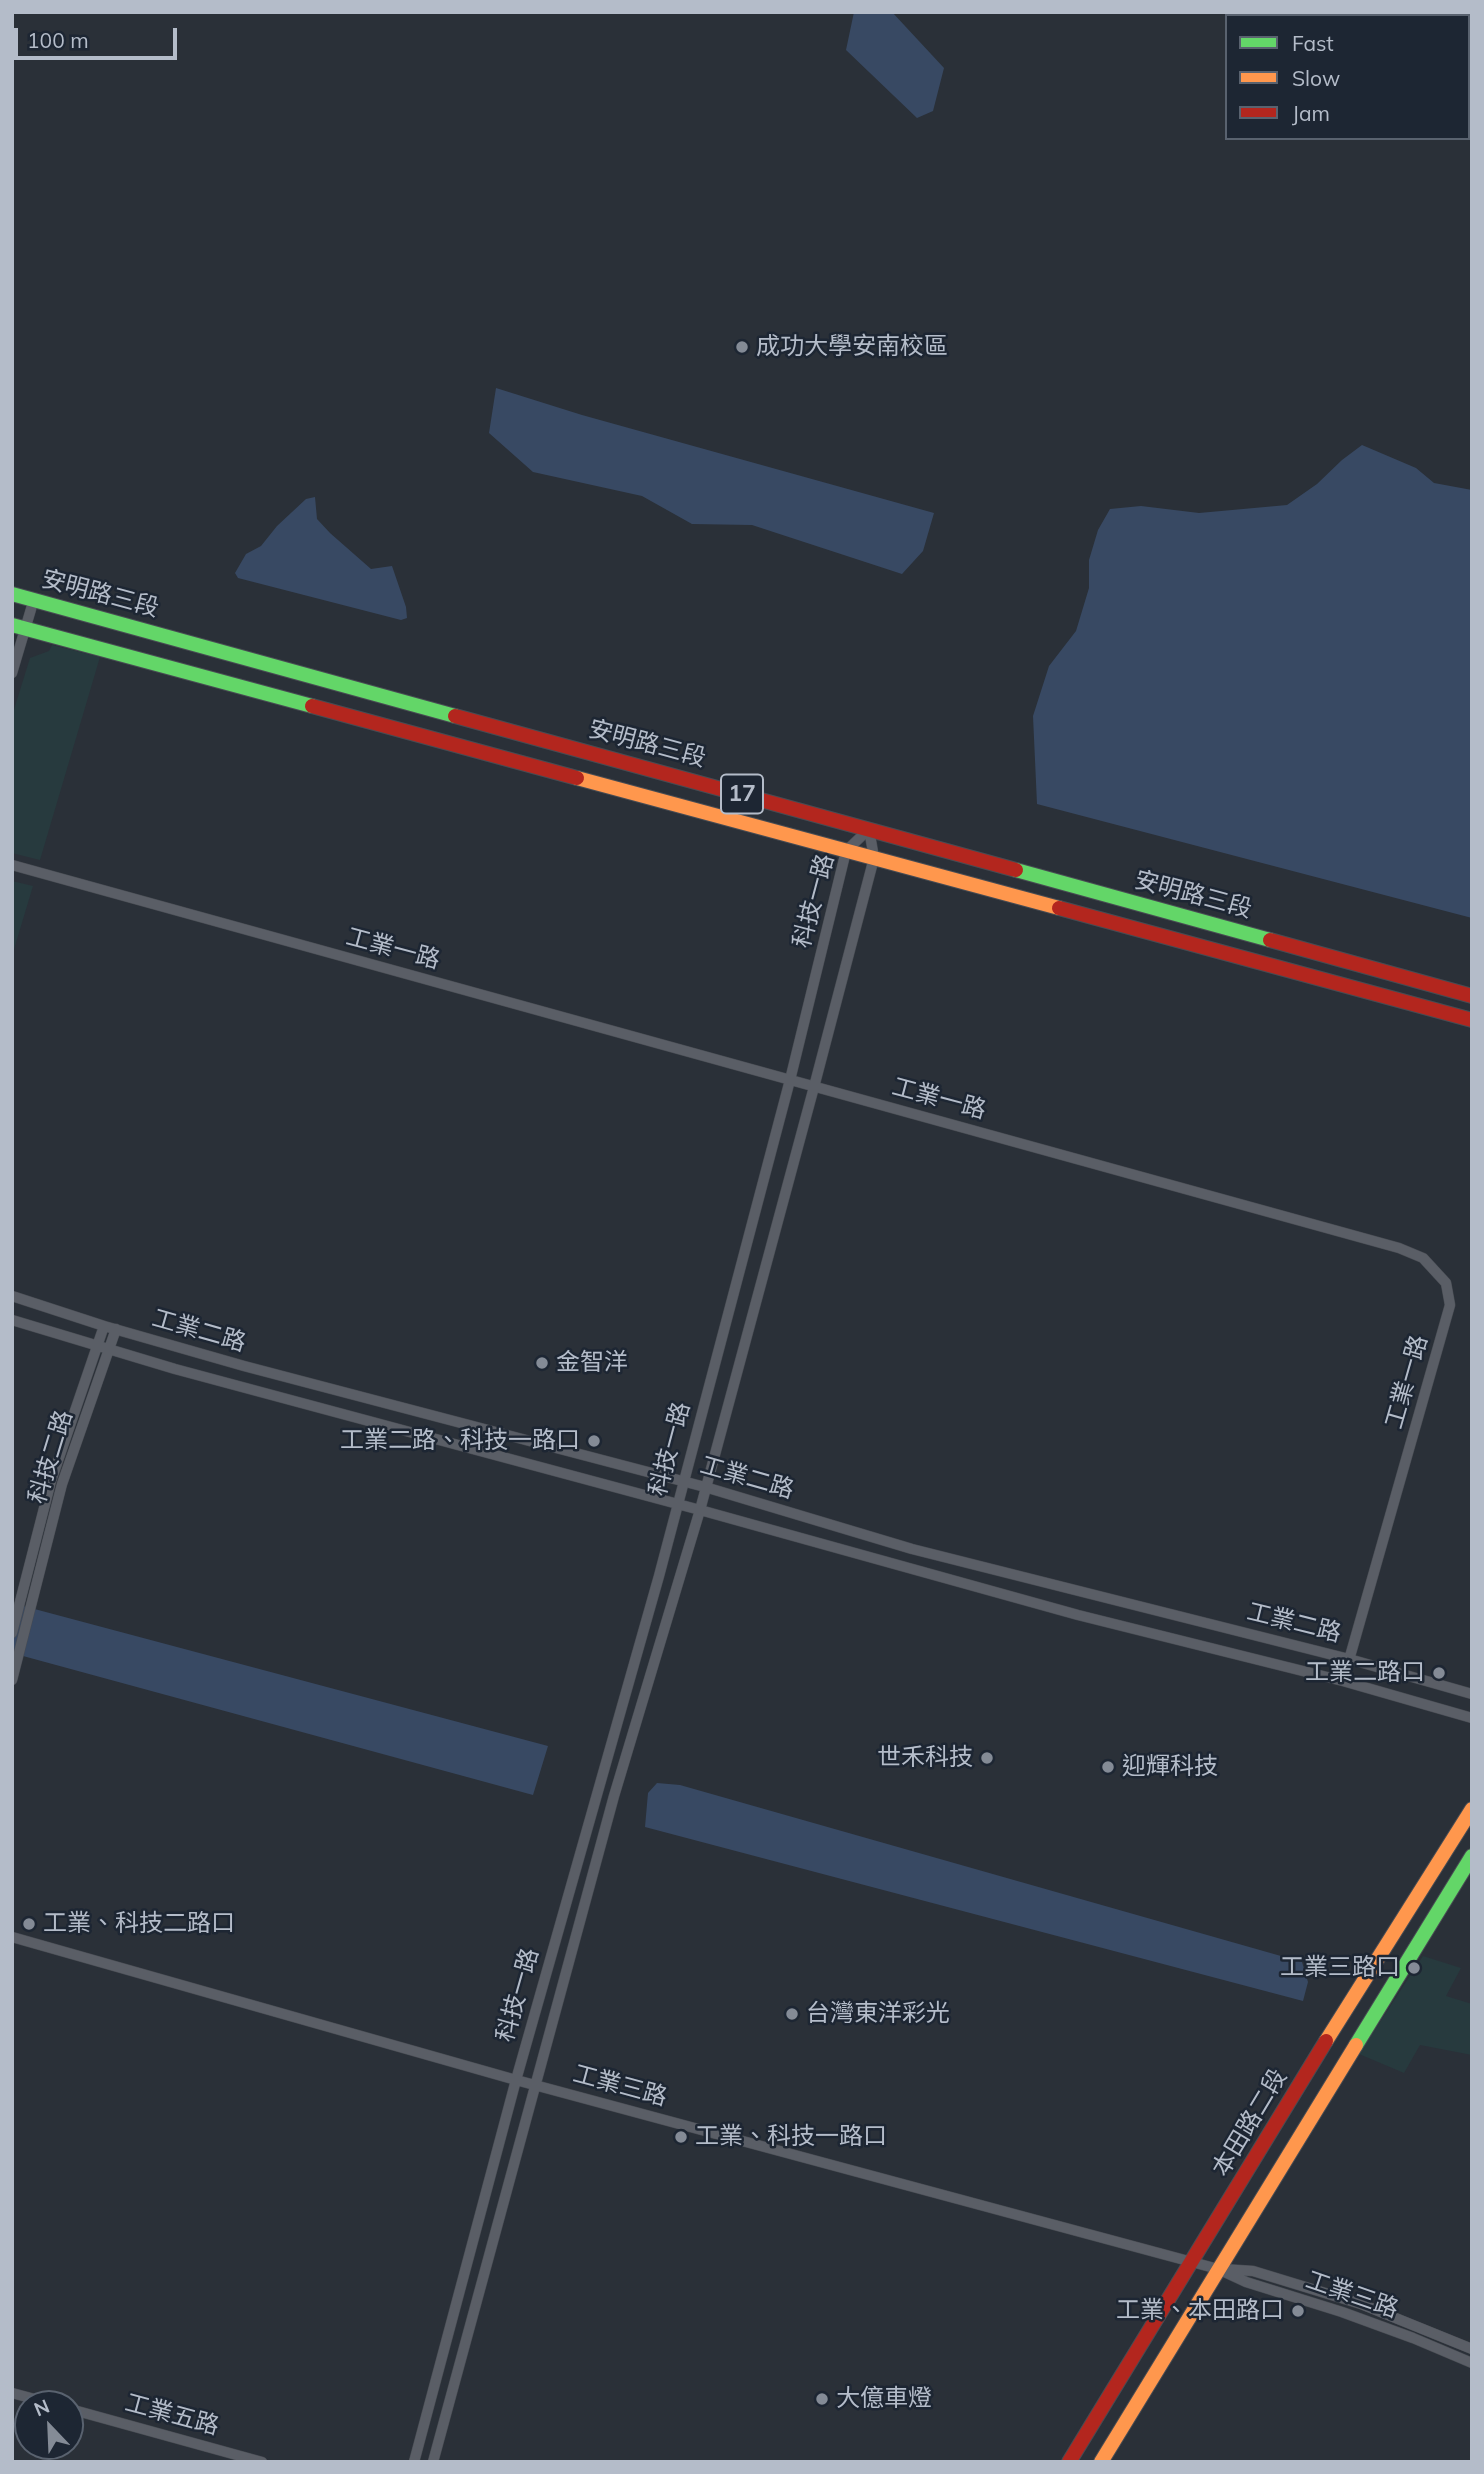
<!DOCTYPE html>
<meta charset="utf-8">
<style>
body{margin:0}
#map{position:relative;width:1484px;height:2474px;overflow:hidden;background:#2a3038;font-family:Mulish,sans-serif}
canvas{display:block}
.frame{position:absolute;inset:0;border:14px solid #b4bcc9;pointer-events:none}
.legend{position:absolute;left:1225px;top:14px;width:245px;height:126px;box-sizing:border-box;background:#1d2633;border:2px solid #59626f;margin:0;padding:9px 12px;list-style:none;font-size:21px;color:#b4bcc9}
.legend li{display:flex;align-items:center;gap:14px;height:35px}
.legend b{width:35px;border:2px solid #59626f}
.north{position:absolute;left:14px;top:2390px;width:70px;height:70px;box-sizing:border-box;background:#1d2633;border:2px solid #59626f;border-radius:50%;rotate:337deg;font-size:19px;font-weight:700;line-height:28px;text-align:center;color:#b4bcc9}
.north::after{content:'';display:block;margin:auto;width:24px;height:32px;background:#848b96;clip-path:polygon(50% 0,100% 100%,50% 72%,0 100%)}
.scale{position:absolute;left:14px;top:28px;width:163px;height:32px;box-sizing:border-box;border:4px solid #b4bcc9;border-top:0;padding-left:9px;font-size:21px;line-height:24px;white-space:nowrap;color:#b4bcc9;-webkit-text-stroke:5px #1d2633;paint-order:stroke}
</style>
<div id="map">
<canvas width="1484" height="2474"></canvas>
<div class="frame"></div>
<ul class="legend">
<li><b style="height:9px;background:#63d668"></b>Fast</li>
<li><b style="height:9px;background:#ff974d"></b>Slow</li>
<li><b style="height:9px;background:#b3261e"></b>Jam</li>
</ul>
<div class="north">N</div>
<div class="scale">100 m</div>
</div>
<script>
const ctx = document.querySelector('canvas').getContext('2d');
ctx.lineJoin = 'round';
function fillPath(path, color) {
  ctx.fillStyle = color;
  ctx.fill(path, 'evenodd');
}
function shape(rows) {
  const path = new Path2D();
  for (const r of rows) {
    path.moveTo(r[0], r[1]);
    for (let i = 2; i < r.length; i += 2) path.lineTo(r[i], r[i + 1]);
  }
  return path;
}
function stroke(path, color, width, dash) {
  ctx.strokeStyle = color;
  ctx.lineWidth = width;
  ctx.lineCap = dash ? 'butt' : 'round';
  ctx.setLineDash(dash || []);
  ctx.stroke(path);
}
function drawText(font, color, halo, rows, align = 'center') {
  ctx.font = font + ' Mulish,"Noto Sans TC",sans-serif';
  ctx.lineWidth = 5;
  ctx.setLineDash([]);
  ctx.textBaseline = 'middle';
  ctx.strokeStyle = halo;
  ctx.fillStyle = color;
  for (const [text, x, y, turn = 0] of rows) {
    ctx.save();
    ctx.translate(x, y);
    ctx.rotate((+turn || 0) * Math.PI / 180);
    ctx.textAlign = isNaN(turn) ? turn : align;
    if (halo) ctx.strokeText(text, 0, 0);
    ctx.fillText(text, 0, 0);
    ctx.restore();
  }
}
const green = shape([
 [52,645,100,657,40,860,12,853,12,716,30,658,49,651],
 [12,881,33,886,12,956],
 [1423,1956,1461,1968,1446,1996,1472,2004,1472,2055,1420,2045,1404,2073,1359,2054]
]);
const water = shape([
 [854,12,892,12,944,68,933,111,917,118,846,50],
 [1422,12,1472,12,1472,70,1468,66,1468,16,1426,16],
 [496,388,582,415,934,513,923,551,902,574,752,525,692,524,642,496,533,472,489,433],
 [1362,445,1416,468,1434,483,1472,490,1472,918,1037,804,1033,716,1049,666,1076,631,1089,588,1089,560,1098,530,1110,509,1141,506,1199,513,1287,505,1317,484,1342,460],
 [315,497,317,519,330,533,371,569,392,566,406,607,407,618,401,620,238,578,235,573,246,554,261,546,277,526,306,499],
 [12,1603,548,1746,533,1795,12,1653],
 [657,1783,680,1785,1302,1962,1308,1982,1303,2001,645,1827,648,1793]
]);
const street = shape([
 [12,673,34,599],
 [12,865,1399,1248,1423,1258,1446,1283,1450,1305,1343,1681],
 [12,1296,104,1326,244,1366,705,1487,912,1549,1349,1659,1472,1694],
 [12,1320,175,1369,700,1510,1078,1615,1343,1681,1472,1718],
 [12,1633,51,1481,104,1326],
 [12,1680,62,1484,116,1329],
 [12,1937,516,2080,1218,2269,1246,2282,1342,2312,1413,2338,1472,2363],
 [1222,2269,1253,2271,1361,2304,1472,2349],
 [12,2393,53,2404],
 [70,2409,262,2462],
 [414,2462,516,2080,659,1576,790,1080,846,851,869,829],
 [433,2462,614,1796,700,1510,814,1087,874,858,869,829]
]);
const fast = shape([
 [12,594,455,716],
 [12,625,312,706],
 [1016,870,1270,940],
 [1356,2045,1472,1856]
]);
const slow = shape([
 [577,778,1059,908],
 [1326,2041,1472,1809],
 [1101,2462,1356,2045]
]);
const jam = shape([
 [312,706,577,778],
 [455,716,1016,870],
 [1059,908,1472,1020],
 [1270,940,1472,996],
 [1069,2462,1326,2041]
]);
const markers = [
 [742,347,7,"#848b96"],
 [542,1363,7,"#848b96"],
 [594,1441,7,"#848b96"],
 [1439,1673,7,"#848b96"],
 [987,1758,7,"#848b96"],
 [1108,1767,7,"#848b96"],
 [29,1924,7,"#848b96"],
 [1414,1968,7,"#848b96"],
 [792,2014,7,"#848b96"],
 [681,2137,7,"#848b96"],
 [1298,2311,7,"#848b96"],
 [822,2399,7,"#848b96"]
];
const shields = [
 [742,794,42]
];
const shieldNames = [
 ["17",742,794]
];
const poiNames = [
 ["成功大學安南校區",756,347],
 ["金智洋",556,1363],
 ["工業二路、科技一路口",580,1441,"right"],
 ["工業二路口",1425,1673,"right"],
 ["世禾科技",973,1758,"right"],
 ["迎輝科技",1122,1767],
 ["工業、科技二路口",43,1924],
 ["工業三路口",1400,1968,"right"],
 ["台灣東洋彩光",806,2014],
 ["工業、科技一路口",695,2137],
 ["工業、本田路口",1284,2311,"right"],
 ["大億車燈",836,2399]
];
const streetNames = [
 ["安明路三段",100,594,15],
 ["安明路三段",647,744,15],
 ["安明路三段",1193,895,15],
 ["科技一路",814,901,-75],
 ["工業一路",393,949,15],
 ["工業一路",939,1099,15],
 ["工業二路",199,1331,16],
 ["工業一路",1407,1382,-74],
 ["科技一路",670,1449,-75],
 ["科技二路",51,1457,-73],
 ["工業二路",747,1478,16],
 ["工業二路",1294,1623,14],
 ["科技一路",518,1995,-74],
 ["工業三路",620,2086,15],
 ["本田路二段",1250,2123,-59],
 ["工業三路",1352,2295,19],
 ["工業五路",172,2415,15]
];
fillPath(green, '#273a3e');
fillPath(water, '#384963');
stroke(street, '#484c53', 11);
stroke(fast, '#484c53', 16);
stroke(slow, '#484c53', 16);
stroke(jam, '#484c53', 16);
stroke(street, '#5a5e66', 10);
stroke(fast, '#63d668', 14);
stroke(slow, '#ff974d', 14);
stroke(jam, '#b3261e', 14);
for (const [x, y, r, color] of markers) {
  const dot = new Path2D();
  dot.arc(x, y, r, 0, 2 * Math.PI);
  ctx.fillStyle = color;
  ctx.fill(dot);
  stroke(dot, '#1d2633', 2.5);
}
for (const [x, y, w] of shields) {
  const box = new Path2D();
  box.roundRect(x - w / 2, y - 19.5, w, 39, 5);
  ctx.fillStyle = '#1d2633';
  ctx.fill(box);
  stroke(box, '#b4bcc9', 2);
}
drawText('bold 23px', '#b4bcc9', null, shieldNames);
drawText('24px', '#b4bcc9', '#1d2633', poiNames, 'left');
drawText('24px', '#b4bcc9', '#1d2633', streetNames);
</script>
